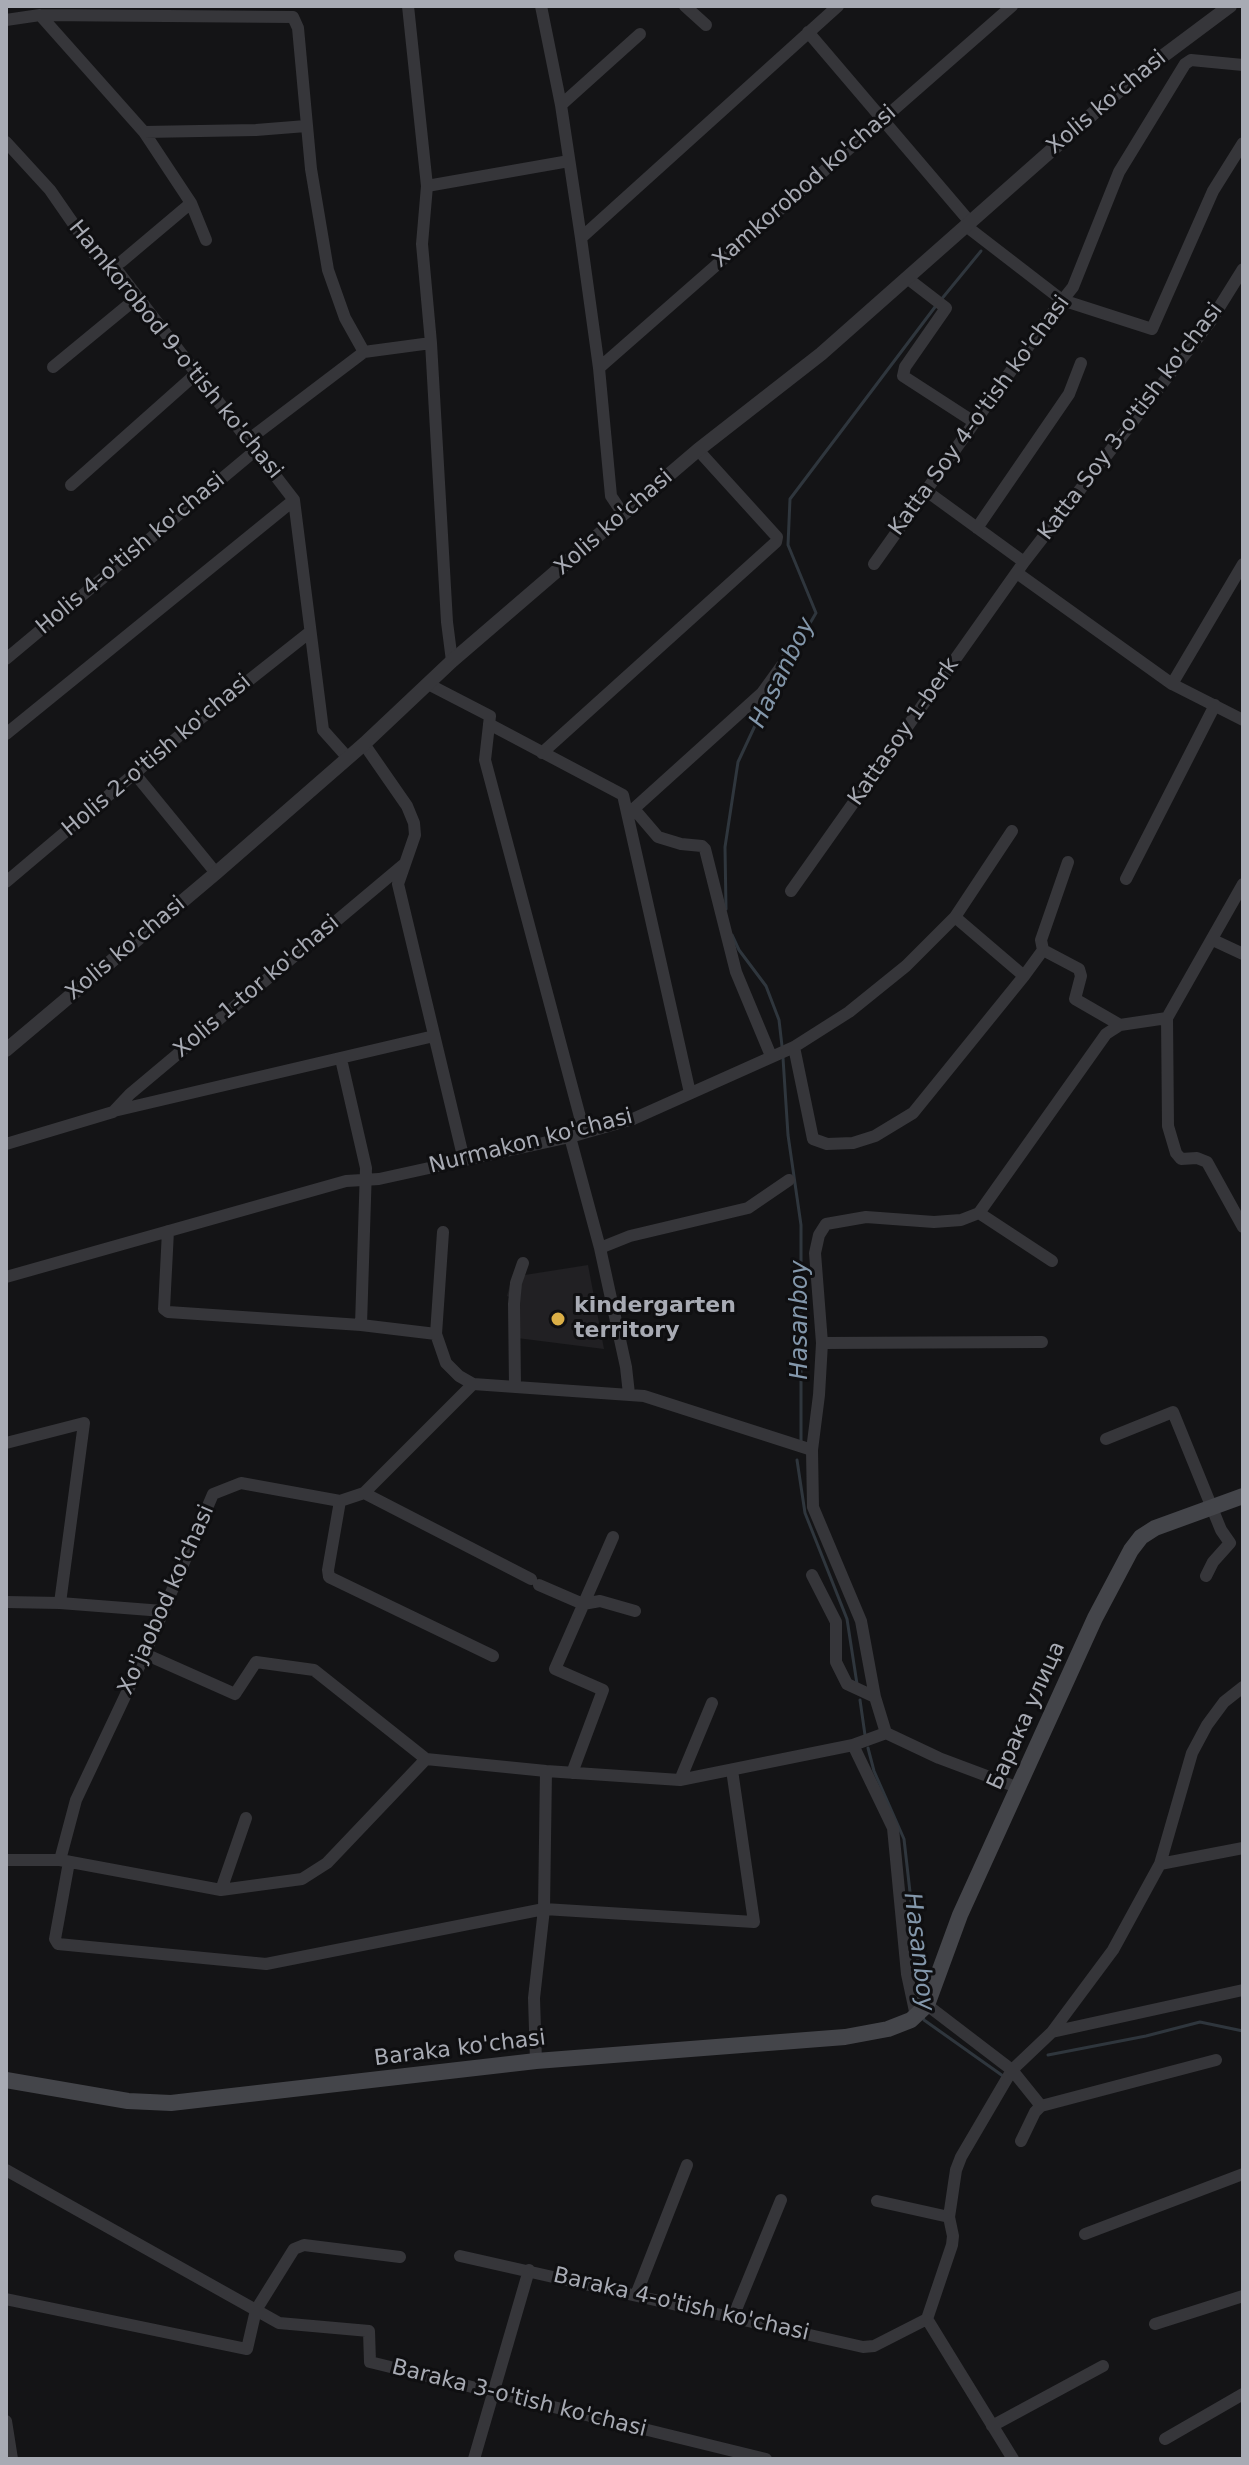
<!DOCTYPE html>
<meta charset="utf-8">
<style>
body{margin:0}
#map{position:relative;width:1249px;height:2465px;overflow:hidden;background:#141416;font-family:"DejaVu Sans",sans-serif}
canvas{display:block}
.frame{position:absolute;inset:0;border:8px solid #a8abb4;pointer-events:none}
</style>
<div id="map">
<canvas width="1249" height="2465"></canvas>
<div class="frame"></div>
</div>
<script>
const ctx = document.querySelector('canvas').getContext('2d');
ctx.lineJoin = 'round';
function fillPath(path, color) {
  ctx.fillStyle = color;
  ctx.fill(path, 'evenodd');
}
function shape(rows) {
  const path = new Path2D();
  for (const r of rows) {
    path.moveTo(r[0], r[1]);
    for (let i = 2; i < r.length; i += 2) path.lineTo(r[i], r[i + 1]);
  }
  return path;
}
function stroke(path, color, width, dash) {
  ctx.strokeStyle = color;
  ctx.lineWidth = width;
  ctx.lineCap = dash ? 'butt' : 'round';
  ctx.setLineDash(dash || []);
  ctx.stroke(path);
}
function drawText(font, color, halo, rows, align = 'center') {
  ctx.font = font + ' "DejaVu Sans",sans-serif';
  ctx.lineWidth = 6;
  ctx.setLineDash([]);
  ctx.textBaseline = 'middle';
  ctx.strokeStyle = halo;
  ctx.fillStyle = color;
  for (const [text, x, y, turn = 0] of rows) {
    ctx.save();
    ctx.translate(x, y);
    ctx.rotate((+turn || 0) * Math.PI / 180);
    ctx.textAlign = isNaN(turn) ? turn : align;
    if (halo) ctx.strokeText(text, 0, 0);
    ctx.fillText(text, 0, 0);
    ctx.restore();
  }
}
const built = shape([
 [588,1265,604,1349,517,1338,517,1300,507,1296,512,1277]
]);
const stream = shape([
 [940,301,981,251],
 [792,654,816,613,788,545,790,499,935,307],
 [726,909,725,847,738,762,774,685],
 [732,935,739,950,766,986,779,1020,782,1046],
 [783,1058,788,1135,801,1225,801,1441],
 [797,1460,805,1513,847,1619,857,1684],
 [860,1700,865,1735],
 [868,1748,874,1771,904,1839,918,1963,919,2002],
 [923,2017,924,2020,1003,2076],
 [1048,2055,1146,2036,1200,2022,1243,2031]
]);
const minor = shape([
 [408,6,427,186,422,244,431,343,447,622,452,661],
 [541,6,561,105,581,238,599,368,611,496,623,514],
 [685,6,706,25],
 [40,15,144,132,256,130,306,126],
 [6,20,40,15,293,17,298,28,311,169,328,270,345,318,364,352,431,343],
 [808,32,970,222],
 [561,105,640,34],
 [144,132,191,203,206,240],
 [6,142,50,190,95,255,107,265,113,265,294,500,323,730,348,758],
 [427,186,569,161],
 [966,226,1062,300,1152,329,1213,191,1243,143],
 [581,238,838,6],
 [113,265,121,262,191,203],
 [907,278,946,308,905,367,903,376,974,422],
 [53,367,138,297],
 [599,368,1012,6],
 [248,440,364,352],
 [71,485,197,373],
 [925,490,1024,562],
 [977,528,1069,394,1081,363],
 [874,564,1050,316,1073,287,1119,172,1185,64,1191,60,1243,65],
 [1017,573,1172,684,1243,720],
 [6,659,256,450],
 [1172,684,1243,564],
 [430,685,490,716,485,760,584,1132],
 [489,724,623,795,690,1093],
 [6,734,294,500],
 [364,744,407,806,414,823,415,835,398,884,464,1160],
 [542,753,776,542,777,537,698,450],
 [135,774,216,873],
 [634,809,658,837,681,844,702,846,705,849,736,972,771,1056],
 [628,814,762,693,788,657],
 [1126,879,1215,705],
 [6,882,186,730,310,632],
 [791,891,1024,562,1210,322,1243,269],
 [955,917,1024,976,1043,950,1079,969,1081,976,1075,999,1120,1025],
 [1213,940,1243,954],
 [1043,950,1041,940,1068,862],
 [1167,1018,1168,1126,1176,1153,1181,1159,1197,1158,1207,1162,1243,1227],
 [1167,1018,1243,884],
 [794,1047,813,1139,827,1144,853,1143,875,1136,913,1113,1024,976],
 [341,1059,366,1168,361,1325],
 [114,1111,434,1036],
 [570,1137,600,1248,626,1367,629,1394],
 [6,1144,113,1112,130,1094,403,865],
 [979,1213,1052,1261],
 [168,1231,164,1309,168,1312,361,1325,436,1334,446,1363,459,1376,473,1384,644,1396,812,1450],
 [600,1248,630,1236,748,1208,789,1180],
 [6,1277,346,1181,379,1179,570,1137,633,1119,794,1047,849,1012,906,966,955,917,1012,831],
 [436,1334,443,1232],
 [822,1343,1042,1342],
 [515,1386,514,1304,516,1283,523,1263],
 [1106,1439,1173,1412,1221,1530,1230,1543,1213,1562,1206,1576],
 [6,1443,84,1423,60,1603],
 [364,1493,531,1579],
 [340,1501,328,1570,329,1577,493,1656],
 [812,1575,836,1622,836,1662,847,1684,875,1697],
 [539,1585,583,1604,600,1601,635,1611],
 [6,1602,60,1603,163,1611],
 [145,1654,235,1694,256,1662,314,1670,426,1759,546,1771,680,1780,853,1745,886,1733],
 [853,1745,893,1828,907,1974,916,2016],
 [572,1773,603,1690,555,1669,613,1537],
 [680,1780,712,1703],
 [1019,1788,939,1758,886,1733,875,1697,861,1621,813,1507,812,1450,819,1395,822,1343,815,1253,819,1235,826,1224,866,1217,934,1222,961,1220,979,1213,1106,1034,1120,1025,1167,1018],
 [6,1860,60,1860,221,1890,302,1879,327,1863,426,1759],
 [60,1860,76,1800,145,1654,213,1494,241,1483,340,1501,364,1493,473,1384],
 [69,1862,55,1939,58,1944,266,1964,544,1909,754,1922,732,1770],
 [1160,1864,1243,1848],
 [221,1890,246,1818],
 [927,2005,1012,2070,1041,2106],
 [1052,2032,1243,1990],
 [536,2061,534,1998,544,1909,546,1771],
 [1021,2141,1035,2112,1041,2106,1216,2060],
 [6,2170,279,2323,369,2331,370,2362,766,2459],
 [877,2201,949,2217],
 [1085,2234,1243,2174],
 [460,2256,863,2347,874,2346,927,2319,952,2245,953,2236,949,2217,956,2170,961,2157,1012,2070,1052,2032,1113,1950,1160,1864,1192,1753,1207,1725,1224,1702,1243,1687],
 [636,2295,687,2165],
 [6,2299,247,2349,256,2310,294,2249,304,2245,400,2257],
 [733,2317,781,2200],
 [927,2319,1013,2459],
 [1155,2324,1243,2296],
 [6,2421,12,2459],
 [992,2426,1103,2366],
 [1165,2439,1243,2394],
 [474,2459,529,2270]
]);
const tertiary = shape([
 [6,1050,216,873,364,744,452,661,623,514,698,450,821,354,1131,80,1230,6]
]);
const secondary = shape([
 [6,2080,128,2101,171,2103,536,2061,845,2037,888,2029,911,2020,927,2005,960,1915,1095,1618,1131,1550,1141,1537,1155,1528,1243,1496]
]);
const markers = [
 [558,1319,8,"#dbaf47"]
];
const streetNames = [
 ["Xolis ko'chasi",1107,103,-40],
 ["Xamkorobod ko'chasi",805,187,-41],
 ["Hamkorobod 9-o'tish ko'chasi",175,350,51],
 ["Katta Soy 4-o'tish ko'chasi",980,416,-54],
 ["Katta Soy 3-o'tish ko'chasi",1131,422,-53],
 ["Xolis ko'chasi",614,523,-41],
 ["Holis 4-o'tish ko'chasi",131,554,-40],
 ["Kattasoy 1-berk",904,732,-55],
 ["Holis 2-o'tish ko'chasi",157,756,-40],
 ["Xolis ko'chasi",126,949,-40],
 ["Xolis 1-tor ko'chasi",257,987,-40],
 ["Nurmakon ko'chasi",531,1142,-14],
 ["Xo'jaobod ko'chasi",167,1600,-66],
 ["Барака улица",1027,1716,-66],
 ["Baraka ko'chasi",460,2049,-7],
 ["Baraka 4-o'tish ko'chasi",681,2305,13],
 ["Baraka 3-o'tish ko'chasi",519,2399,14]
];
const poiNames = [
 ["kindergarten",574,1306],
 ["territory",574,1331]
];
const waterNames = [
 ["Hasanboy",783,673,-64],
 ["Hasanboy",801,1320,-90],
 ["Hasanboy",918,1952,83]
];
fillPath(built, '#212023');
stroke(stream, '#2f363d', 3);
stroke(minor, '#36363a', 12);
stroke(tertiary, '#36363a', 14);
stroke(secondary, '#44454a', 16);
for (const [x, y, r, color] of markers) {
  const dot = new Path2D();
  dot.arc(x, y, r, 0, 2 * Math.PI);
  ctx.fillStyle = color;
  ctx.fill(dot);
  stroke(dot, '#0f0f11', 3);
}
drawText('22px', '#a8abb4', '#0f0f11', streetNames);
drawText('bold 22px', '#a8abb4', '#0f0f11', poiNames, 'left');
drawText('italic 24px', '#8397ab', '#0f0f11', waterNames);
</script>
